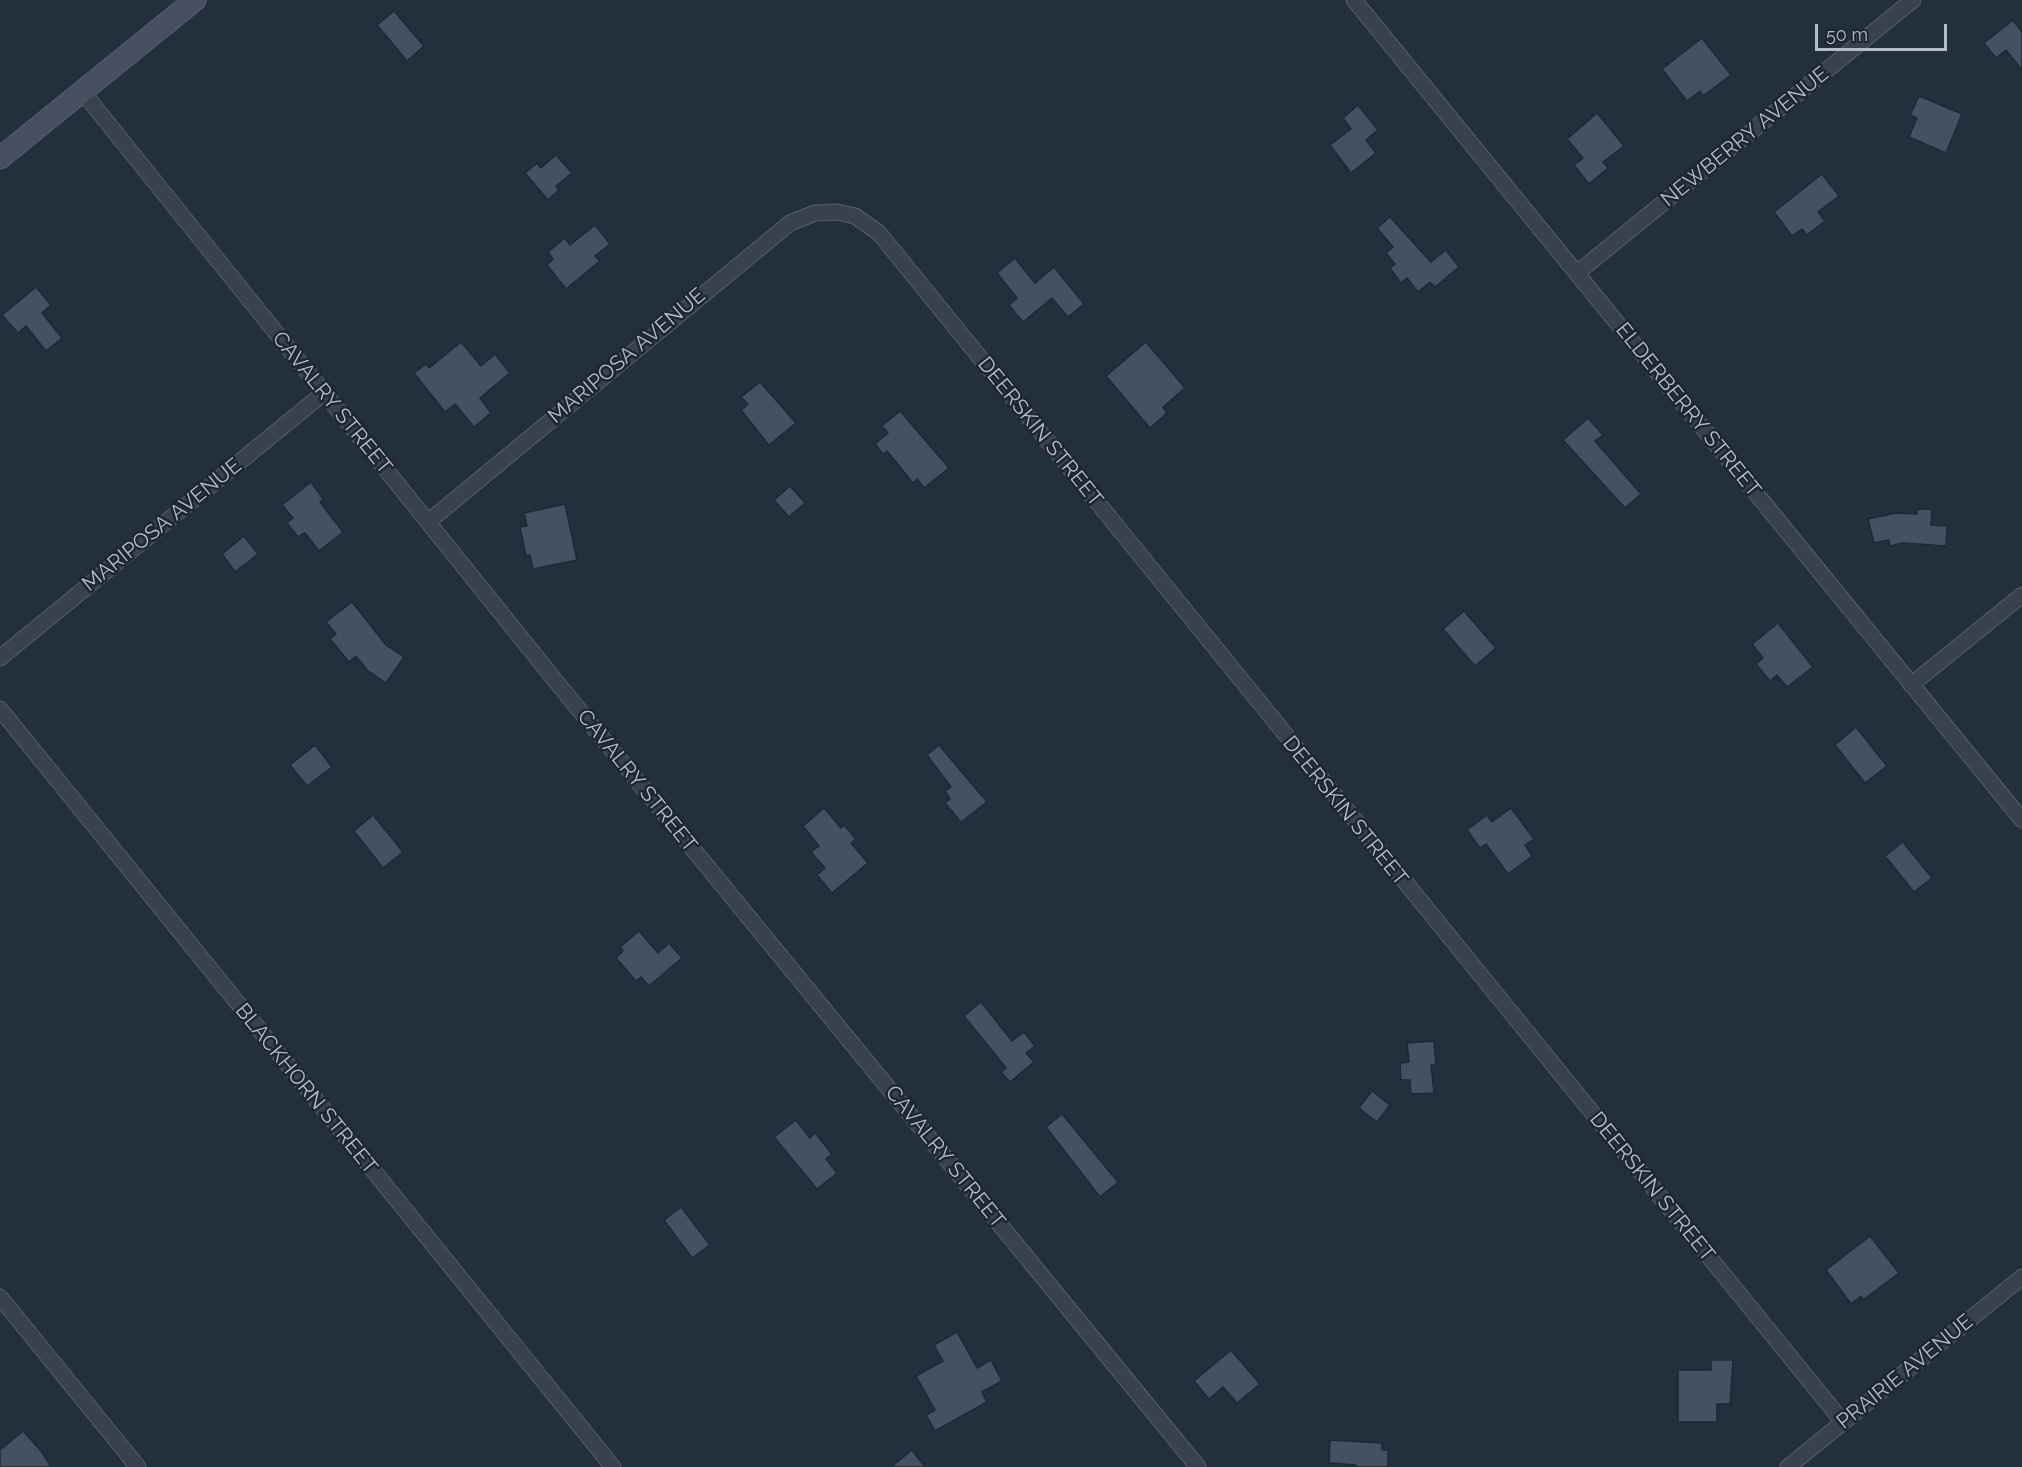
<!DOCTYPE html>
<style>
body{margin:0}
#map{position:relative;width:2022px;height:1467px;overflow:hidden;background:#242f3e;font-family:Raleway,sans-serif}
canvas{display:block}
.scale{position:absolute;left:1815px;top:24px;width:132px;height:27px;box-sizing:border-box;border:3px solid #b4bcc9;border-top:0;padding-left:8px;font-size:18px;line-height:21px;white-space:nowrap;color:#b4bcc9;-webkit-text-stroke:4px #1d2633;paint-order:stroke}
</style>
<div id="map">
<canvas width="2022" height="1467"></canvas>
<div class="scale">50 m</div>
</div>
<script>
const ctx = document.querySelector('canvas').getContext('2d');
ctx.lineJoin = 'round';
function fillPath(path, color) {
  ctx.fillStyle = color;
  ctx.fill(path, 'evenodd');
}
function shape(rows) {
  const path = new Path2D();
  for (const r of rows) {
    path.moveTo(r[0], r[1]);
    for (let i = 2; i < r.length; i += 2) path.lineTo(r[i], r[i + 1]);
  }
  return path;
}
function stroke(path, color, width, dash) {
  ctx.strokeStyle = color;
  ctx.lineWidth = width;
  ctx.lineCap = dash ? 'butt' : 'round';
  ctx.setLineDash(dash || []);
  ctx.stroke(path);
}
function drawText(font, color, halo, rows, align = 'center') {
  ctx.font = font + ' Raleway,sans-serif';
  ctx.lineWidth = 5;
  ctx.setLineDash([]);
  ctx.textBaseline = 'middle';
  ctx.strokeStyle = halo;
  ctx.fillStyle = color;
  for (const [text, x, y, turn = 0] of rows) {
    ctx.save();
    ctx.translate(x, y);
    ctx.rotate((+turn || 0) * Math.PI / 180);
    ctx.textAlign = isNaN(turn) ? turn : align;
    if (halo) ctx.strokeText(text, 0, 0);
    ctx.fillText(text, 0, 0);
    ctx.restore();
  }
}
const building = shape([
 [394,11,424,46,407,61,377,25,394,11],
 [2013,20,2022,32,2022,70,2006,50,1996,58,1984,43,2013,20],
 [1702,38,1731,75,1703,96,1700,91,1687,101,1662,69,1702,38],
 [1919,96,1962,114,1946,153,1909,137,1917,118,1910,115,1919,96],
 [1358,105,1378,130,1366,140,1376,153,1351,173,1330,145,1351,129,1343,118,1358,105],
 [1597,113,1624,146,1603,162,1608,168,1589,184,1574,165,1583,158,1567,139,1597,113],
 [556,155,572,173,556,186,559,190,548,200,525,173,537,163,541,168,556,155],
 [1822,174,1839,196,1818,212,1825,221,1807,235,1802,229,1792,236,1774,212,1822,174],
 [1390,217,1431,262,1446,250,1459,267,1435,287,1430,282,1418,292,1407,278,1401,283,1390,268,1395,264,1386,253,1393,247,1377,228,1390,217],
 [595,225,610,244,595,256,600,261,566,289,547,265,553,259,548,252,565,238,570,245,595,225],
 [1015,258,1035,283,1054,267,1084,304,1068,317,1052,298,1023,322,1009,305,1017,298,997,273,1015,258],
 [36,287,51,305,42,313,62,338,46,351,26,326,18,333,2,315,36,287],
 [461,342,481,366,495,354,510,373,480,398,491,413,474,427,455,404,445,412,414,373,426,364,429,368,461,342],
 [1146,342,1185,388,1163,407,1167,413,1150,428,1106,376,1146,342],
 [760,382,796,423,769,445,741,410,748,404,741,397,760,382],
 [900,411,949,468,924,488,917,479,913,483,887,451,883,454,875,444,888,433,882,426,900,411],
 [1588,418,1603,435,1595,441,1641,494,1625,508,1563,440,1588,418],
 [311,482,323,499,320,502,343,532,319,551,305,533,298,537,287,523,293,518,282,505,311,482],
 [790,486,805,503,789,517,774,500,790,486],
 [565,504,577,560,533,569,530,555,526,556,520,527,527,526,524,513,565,504],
 [1917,509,1932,509,1931,525,1947,526,1946,546,1903,543,1890,546,1889,540,1874,543,1868,519,1896,513,1917,514,1917,509],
 [244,536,258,554,235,572,222,554,244,536],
 [352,602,386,645,404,657,386,683,367,670,356,656,349,662,330,639,336,634,326,622,352,602],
 [1464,611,1496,648,1475,666,1443,629,1464,611],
 [1778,623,1813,667,1787,687,1777,675,1770,681,1756,664,1763,658,1752,644,1778,623],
 [1856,727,1887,766,1865,783,1835,745,1856,727],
 [315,745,332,767,307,786,290,765,315,745],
 [939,745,987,802,961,822,945,803,950,799,945,791,951,787,927,755,939,745],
 [824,808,841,828,844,825,856,839,851,843,868,863,832,893,817,875,825,868,811,852,819,846,803,826,824,808],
 [1511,808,1534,839,1525,845,1532,856,1508,874,1486,844,1480,848,1467,830,1487,815,1492,822,1511,808],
 [373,815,403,852,383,868,354,831,373,815],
 [1903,842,1932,878,1914,892,1885,856,1903,842],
 [639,931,658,953,669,943,682,958,649,986,641,977,636,981,616,958,623,951,620,947,639,931],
 [981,1002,1012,1041,1024,1032,1035,1046,1026,1053,1034,1062,1010,1082,1001,1072,1006,1068,964,1016,981,1002],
 [1434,1041,1436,1065,1431,1065,1434,1093,1411,1094,1410,1080,1401,1080,1400,1063,1409,1062,1407,1043,1434,1041],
 [1372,1091,1390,1105,1377,1122,1359,1108,1372,1091],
 [1062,1114,1118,1182,1100,1197,1046,1127,1062,1114],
 [796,1120,810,1138,815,1133,832,1154,826,1159,837,1173,817,1189,774,1137,796,1120],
 [681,1207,710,1245,692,1258,664,1220,681,1207],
 [1870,1236,1899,1273,1863,1300,1861,1296,1851,1304,1826,1270,1870,1236],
 [957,1332,977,1368,991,1360,1002,1381,982,1392,987,1402,935,1431,926,1415,935,1410,916,1376,943,1361,934,1345,957,1332],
 [1231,1350,1260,1384,1237,1403,1223,1387,1209,1399,1194,1381,1231,1350],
 [1711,1360,1733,1360,1730,1404,1717,1404,1717,1422,1678,1422,1678,1370,1711,1370,1711,1360],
 [23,1431,42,1452,51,1467,0,1467,0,1450,23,1431],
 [1330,1440,1382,1443,1382,1450,1388,1450,1388,1467,1356,1467,1356,1465,1329,1463,1330,1440],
 [912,1450,925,1467,891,1467,912,1450]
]);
const minor = shape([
 [1354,0,2022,820],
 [82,91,554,679,1198,1467],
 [1577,273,1913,0],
 [428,522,790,223,815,213,837,212,855,216,879,233,1843,1422],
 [0,658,325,392],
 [1911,685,2022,595],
 [0,709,613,1467],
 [0,1297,138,1467],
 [1788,1467,2022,1277]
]);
const secondary = shape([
 [0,158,195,0]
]);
const streetNames = [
 ["NEWBERRY AVENUE",1745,137,-39],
 ["MARIPOSA AVENUE",627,356,-40],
 ["CAVALRY STREET",332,403,51],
 ["ELDERBERRY STREET",1688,410,51],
 ["DEERSKIN STREET",1040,432,51],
 ["MARIPOSA AVENUE",162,525,-39],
 ["CAVALRY STREET",637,781,51],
 ["DEERSKIN STREET",1345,811,51],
 ["BLACKHORN STREET",306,1089,51],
 ["CAVALRY STREET",945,1157,51],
 ["DEERSKIN STREET",1652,1187,51],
 ["PRAIRIE AVENUE",1905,1372,-39]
];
fillPath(building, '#455162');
stroke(building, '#1f2835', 1.5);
stroke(minor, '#565f6c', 17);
stroke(secondary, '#565f6c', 23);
stroke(minor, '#38414e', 15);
stroke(secondary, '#465061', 21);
drawText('21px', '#b4bcc9', '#1d2633', streetNames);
</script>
